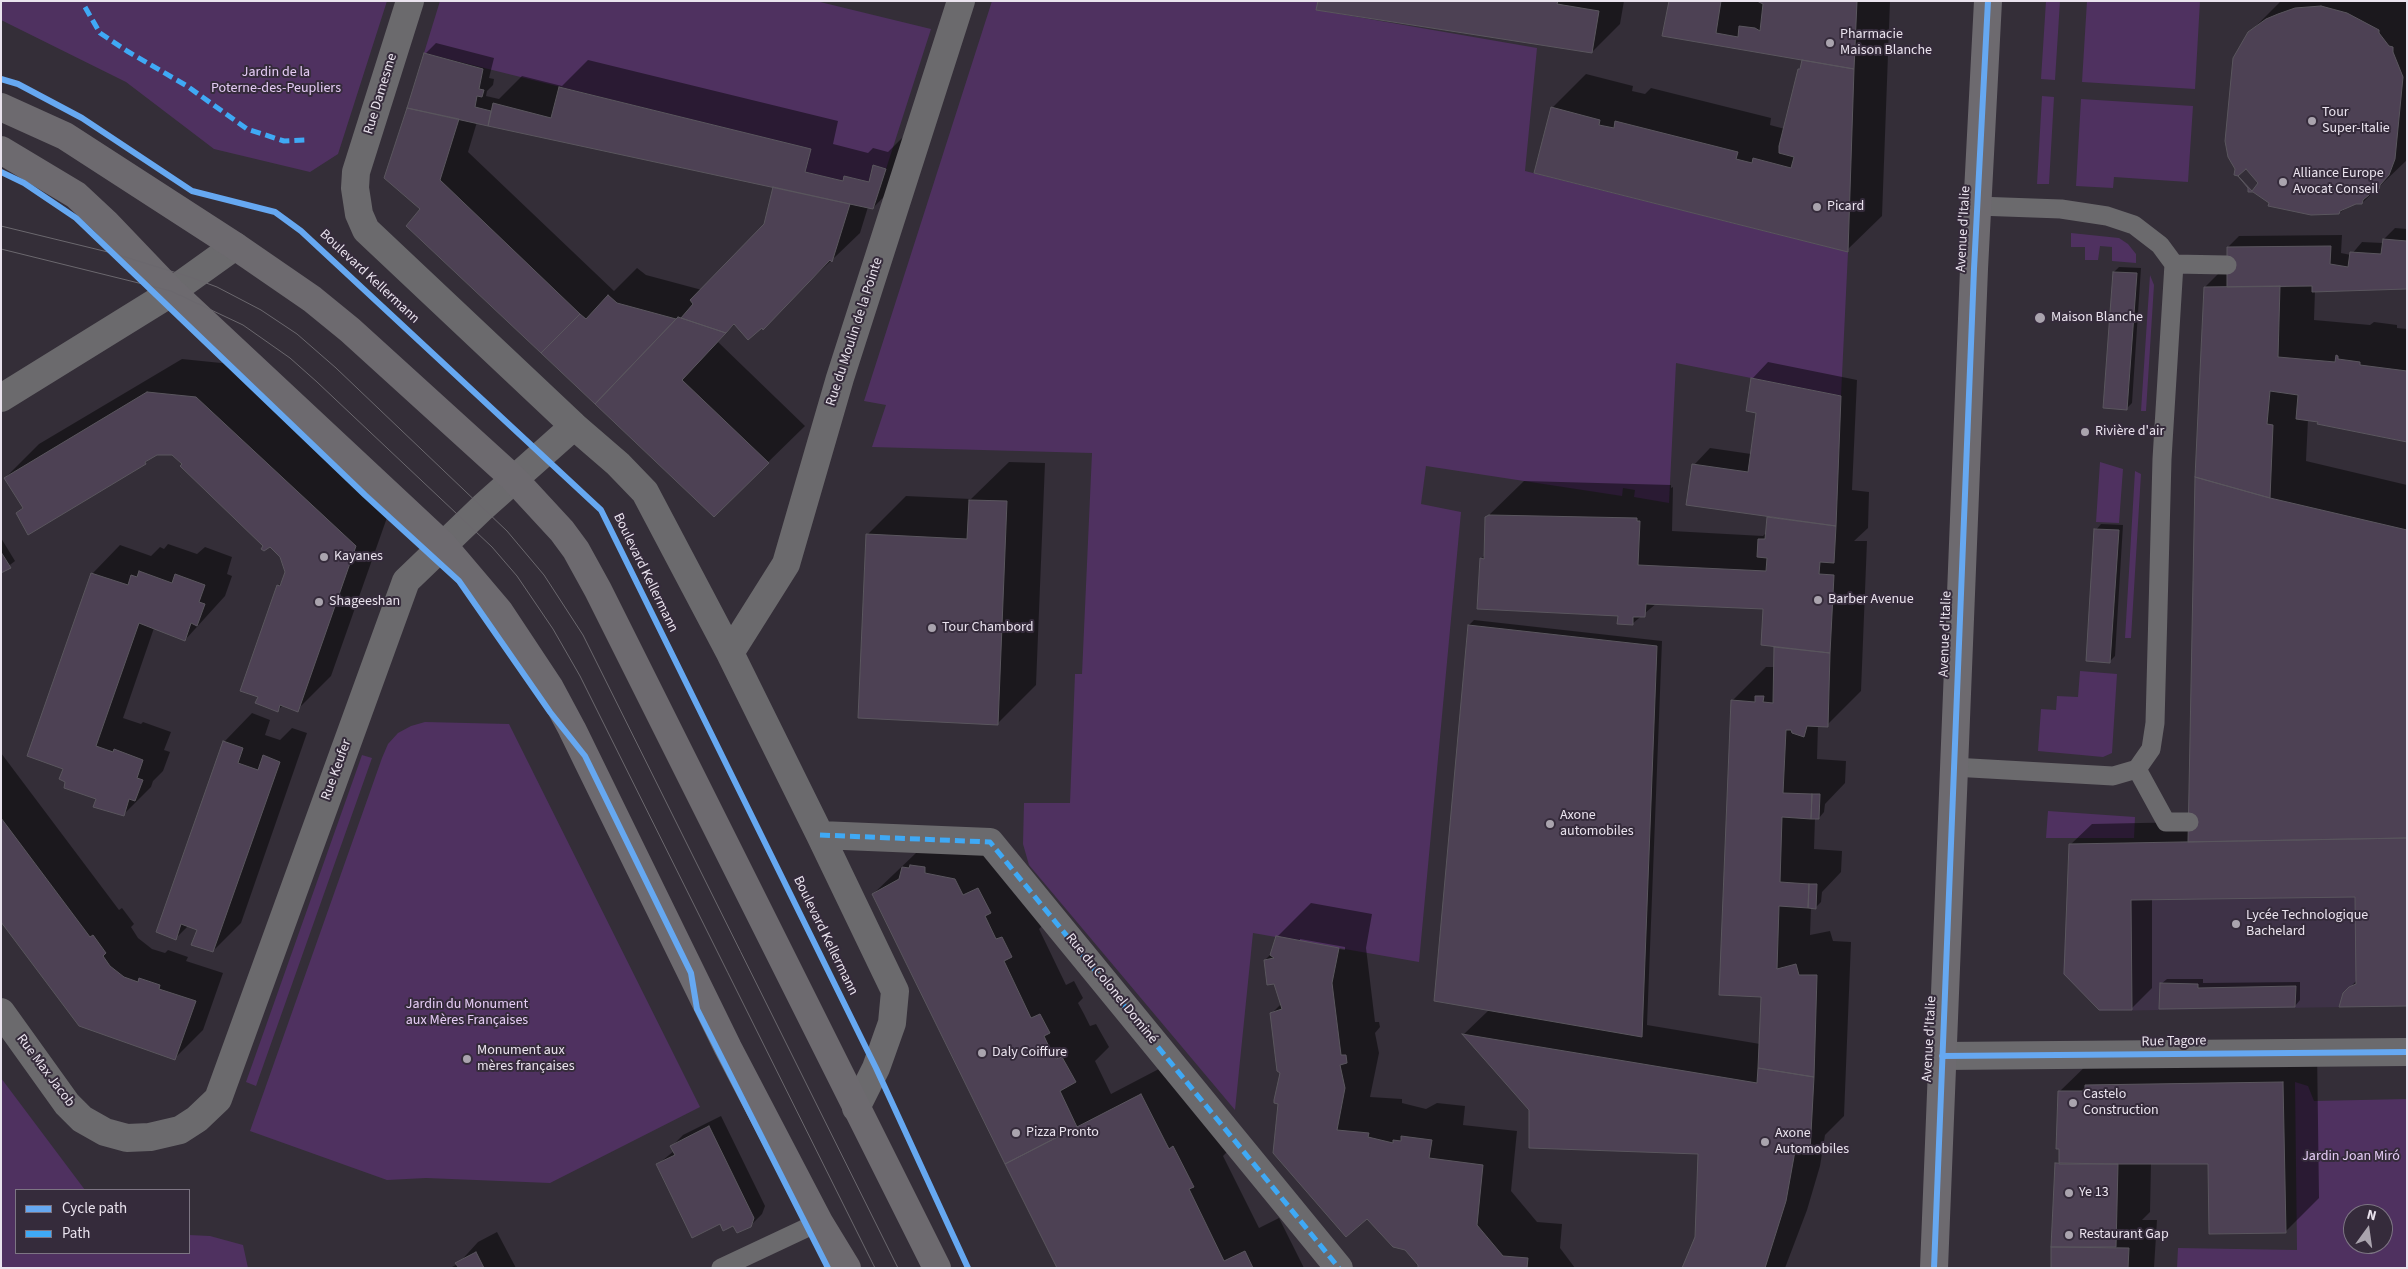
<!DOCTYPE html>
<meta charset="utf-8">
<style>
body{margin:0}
#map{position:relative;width:2408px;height:1269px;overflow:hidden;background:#342e38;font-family:"Source Sans 3",sans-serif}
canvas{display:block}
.frame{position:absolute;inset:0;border:2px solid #eae3ee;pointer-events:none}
.legend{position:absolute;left:15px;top:1189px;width:175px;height:65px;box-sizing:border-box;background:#352b3b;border:1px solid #7d7583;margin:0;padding:6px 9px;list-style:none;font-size:15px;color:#eae3ee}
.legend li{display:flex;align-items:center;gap:10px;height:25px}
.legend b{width:25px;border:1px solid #7d7583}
.north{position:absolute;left:2343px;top:1204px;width:50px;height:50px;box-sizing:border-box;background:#352b3b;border:1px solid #7d7583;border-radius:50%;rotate:14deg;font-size:14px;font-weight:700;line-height:20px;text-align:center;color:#eae3ee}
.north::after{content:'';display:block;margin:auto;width:18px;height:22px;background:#aaa4ae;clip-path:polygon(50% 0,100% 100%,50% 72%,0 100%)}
</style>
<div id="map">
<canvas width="2408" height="1269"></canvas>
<div class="frame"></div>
<ul class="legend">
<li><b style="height:6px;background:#66a8f1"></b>Cycle path</li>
<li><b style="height:6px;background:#3fa9f5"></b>Path</li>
</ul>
<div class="north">N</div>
</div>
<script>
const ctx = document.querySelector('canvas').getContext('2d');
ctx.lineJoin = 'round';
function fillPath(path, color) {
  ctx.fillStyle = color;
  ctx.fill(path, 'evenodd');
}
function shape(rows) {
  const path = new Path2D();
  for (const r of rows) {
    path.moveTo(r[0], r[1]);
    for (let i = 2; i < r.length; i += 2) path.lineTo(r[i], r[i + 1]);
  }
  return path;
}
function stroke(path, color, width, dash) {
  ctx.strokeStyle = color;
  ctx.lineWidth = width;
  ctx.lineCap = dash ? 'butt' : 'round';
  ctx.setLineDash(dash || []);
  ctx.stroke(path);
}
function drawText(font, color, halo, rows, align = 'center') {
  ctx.font = font + ' "Source Sans 3",sans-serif';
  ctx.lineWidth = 4;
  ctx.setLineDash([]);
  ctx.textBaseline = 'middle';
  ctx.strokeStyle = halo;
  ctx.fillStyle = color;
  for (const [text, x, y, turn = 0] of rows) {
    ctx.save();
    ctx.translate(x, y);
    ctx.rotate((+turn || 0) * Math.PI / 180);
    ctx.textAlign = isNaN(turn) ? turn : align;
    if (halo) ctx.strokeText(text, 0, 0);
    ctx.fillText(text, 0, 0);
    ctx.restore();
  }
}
const built = shape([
 [2407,838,2407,1006,2100,1011,2063,974,2068,874]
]);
const green = shape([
 [1,1,387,1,338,154,310,172,214,149,126,82,1,20],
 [440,1,816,1,931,29,886,169,873,165,869,182,844,176,843,181,805,172,810,149,424,53],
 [992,1,1318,1,1317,10,1537,48,1525,171,1848,252,1841,396,1676,363,1669,503,1634,497,1635,490,1623,488,1622,496,1426,466,1421,504,1461,512,1419,962,1253,933,1235,1110,1029,865,1023,844,1024,803,1070,803,1075,674,1082,674,1092,453,872,447,886,405,864,401],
 [2046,1,2060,1,2055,80,2041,79],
 [2087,1,2200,1,2195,89,2082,82],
 [2042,96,2054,97,2049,184,2037,184],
 [2081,99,2193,106,2188,182,2114,177,2113,188,2076,186],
 [2071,233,2119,238,2128,244,2136,254,2136,263,2112,261,2112,247,2100,246,2098,260,2085,260,2085,247,2071,247],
 [2150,275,2154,285,2146,411,2141,411],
 [2100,462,2123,469,2119,523,2096,522],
 [2135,471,2141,474,2131,638,2125,638],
 [2080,671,2117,674,2112,753,2103,757,2038,751,2041,709,2056,710,2057,696,2078,697],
 [425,722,509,724,700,1107,550,1183,426,1178,387,1180,250,1131,382,758,388,744,398,733,411,726],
 [362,755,372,758,256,1086,246,1082],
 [2048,811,2135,817,2134,838,2046,838],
 [1,1078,85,1190,16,1190,16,1253,189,1253,189,1235,210,1236,243,1245,248,1268,1,1268],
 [2295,1082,2308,1086,2314,1101,2407,1099,2407,1268,2177,1268,2178,1248,2297,1250],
 [2353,1214,2383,1214,2383,1244,2353,1244]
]);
const shadow = shape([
 [1319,1,1624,1,1620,24,1592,52],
 [1670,1,1890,1,1882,216,1847,250,1552,108,1586,74,1633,86,1632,91,1645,94,1651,88,1771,118,1770,125,1785,129,1799,69,1802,66,1804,59,1664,35],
 [2281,1,2407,1,2407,160,2362,203,2356,202,2339,213,2312,214,2270,205,2249,33],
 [436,43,494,58,489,78,494,79,493,85,487,91,486,96,499,99,522,76,562,86,588,60,838,121,833,144,868,153,873,148,888,152,903,137,913,141,901,179,873,208,868,207,860,233,762,327,735,324,718,342,805,426,714,515,596,403,421,209,425,54],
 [477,122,774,186,765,225,702,290,646,275,637,268,614,291,468,152],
 [2395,228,2407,229,2407,288,2315,291,2314,320,2370,325,2374,322,2397,325,2397,328,2407,329,2407,440,2308,419,2306,461,2407,485,2407,1004,2344,994,2357,980,2356,895,2152,899,2152,988,2131,1009,2070,845,2092,824,2189,822,2205,287,2228,264,2228,247,2239,236,2342,235,2341,253,2351,255,2362,242,2383,243,2384,239],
 [2286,285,2286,287,2257,288],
 [2119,267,2141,268,2132,403,2126,409,2114,272],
 [182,359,231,364,389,512,331,676,297,710,283,705,278,710,259,697,278,586,284,580,286,573,281,556,270,546,265,546,173,454,157,453,145,463,17,513,23,507,5,478,39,444],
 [1768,362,1857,380,1852,490,1869,492,1868,528,1854,541,1867,541,1861,691,1827,725,1818,725,1817,759,1846,761,1845,783,1825,804,1824,812,1819,818,1815,818,1814,849,1842,851,1841,872,1822,892,1821,902,1816,907,1811,907,1810,935,1830,931,1833,941,1851,942,1844,1116,1825,1135,1820,1166,1807,1210,1785,1268,1684,1268,1696,1237,1699,1153,1531,1110,1464,1034,1489,1010,1469,625,1474,620,1662,641,1647,1025,1760,1044,1762,996,1732,701,1766,667,1775,667,1776,646,1764,608,1657,603,1632,624,1619,615,1481,559,1485,555,1487,517,1524,481,1671,485,1671,488,1673,487,1672,531,1763,536,1767,532,1770,515,1694,465,1710,448,1751,454,1757,412,1752,379],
 [1009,462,1045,463,1036,685,998,723,867,535,906,496,971,499],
 [2101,524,2123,525,2115,656,2110,661,2096,530],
 [1,538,15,561,1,572],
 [168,544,197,554,205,547,232,557,227,574,232,576,225,596,185,640,154,628,123,718,141,724,143,722,171,732,164,750,170,752,163,771,153,781,151,787,123,815,67,781,65,768,92,574,120,545,151,556,160,547,164,549],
 [252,713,270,720,265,735,280,740,292,728,307,733,241,923,213,951,198,930,188,926,176,938,224,742],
 [1,753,119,910,122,908,134,924,131,927,138,938,152,949,165,953,168,950,188,957,186,961,223,973,203,1030,175,1058,1,920],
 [937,833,989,845,1046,922,1039,929,1066,985,1074,981,1083,998,1078,1003,1084,1014,1090,1026,1096,1024,1109,1047,1095,1061,1111,1094,1176,1060,1227,1152,1223,1156,1259,1228,1279,1218,1304,1268,1058,1268,873,894],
 [1311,903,1372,914,1366,948,1375,1022,1379,1022,1380,1027,1375,1033,1379,1053,1370,1097,1402,1099,1402,1103,1426,1109,1437,1103,1465,1106,1463,1125,1517,1131,1511,1191,1537,1222,1562,1224,1560,1248,1575,1268,1419,1268,1420,1265,1281,1073,1271,1014,1282,1003,1265,960,1272,953,1277,937],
 [1300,939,1345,947,1345,950,1300,942],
 [2167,979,2203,979,2203,983,2300,982,2300,1000,2295,1006,2161,984],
 [2317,1048,2319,1198,2285,1232,2209,1162,2151,1163,2150,1212,2142,1220,2157,1220,2154,1268,2052,1268,2056,1164,2061,1160,2059,1092,2094,1058],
 [721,1116,765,1206,762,1214,750,1226,720,1222,657,1165,674,1151,672,1146,683,1135],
 [497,1232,516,1268,450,1268,458,1264,478,1242]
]);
const building = shape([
 [1318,1,1558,1,1557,4,1599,11,1592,53,1316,10,1318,1],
 [1669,1,1721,1,1716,33,1738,37,1739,26,1755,28,1760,31,1763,4,1757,1,1857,1,1854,69,1662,36,1669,1],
 [2321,6,2347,13,2379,30,2379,33,2389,46,2393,47,2393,52,2403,77,2395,159,2389,175,2380,185,2379,189,2376,189,2363,200,2362,204,2356,204,2340,211,2339,214,2311,215,2268,206,2269,203,2253,192,2248,192,2248,188,2238,176,2234,175,2235,169,2228,157,2225,141,2233,58,2248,32,2266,19,2278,14,2295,8,2321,6],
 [424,53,483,69,479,89,484,90,482,97,477,96,475,107,491,111,488,126,407,108,424,53],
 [1802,60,1854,69,1848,252,1534,173,1551,107,1600,120,1599,125,1614,128,1615,121,1738,152,1736,159,1752,163,1753,158,1791,168,1794,157,1779,153,1779,146,1798,69,1800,69,1802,60],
 [559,87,811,149,805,172,843,181,844,176,869,182,873,165,886,169,873,209,488,126,493,103,551,118,559,87],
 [407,108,459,119,440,180,580,314,541,353,406,226,420,209,384,178,407,108],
 [2246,169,2258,183,2252,191,2238,176,2246,169],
 [773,187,850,204,832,262,830,260,763,330,762,328,748,340,734,324,726,333,681,318,693,304,690,300,764,224,773,187],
 [2383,239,2407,241,2407,289,2312,292,2312,286,2227,287,2227,247,2331,246,2330,264,2348,267,2350,252,2381,254,2383,239],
 [2113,272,2137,273,2127,410,2103,408,2113,272],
 [2280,286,2278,357,2335,362,2336,355,2338,356,2338,359,2360,362,2360,365,2407,371,2407,442,2317,424,2318,422,2296,419,2298,395,2270,391,2267,424,2273,425,2270,498,2195,477,2204,287,2280,286],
 [608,295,617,303,676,319,595,404,541,353,580,314,586,319,608,295],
 [678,317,726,333,682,380,769,463,714,517,595,404,678,317],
 [1751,378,1841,396,1836,526,1686,505,1692,464,1748,472,1756,413,1746,411,1751,378],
 [147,392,196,397,356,546,298,712,280,705,278,712,255,703,258,697,240,691,277,585,280,586,285,572,280,557,270,547,264,551,261,549,263,546,180,466,182,464,172,455,157,455,145,462,146,464,28,535,16,513,23,508,4,478,147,392],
 [2195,477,2270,498,2407,530,2407,838,2188,842,2195,477],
 [969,500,1007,501,998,725,858,718,866,534,967,539,969,500],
 [1489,515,1637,518,1637,521,1640,521,1638,565,1766,571,1767,558,1757,557,1758,539,1765,539,1767,517,1836,526,1834,563,1820,562,1819,574,1834,575,1830,653,1761,645,1763,609,1646,604,1645,617,1633,617,1633,625,1617,624,1618,616,1477,609,1480,558,1484,559,1485,517,1489,515],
 [2094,529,2119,530,2110,663,2086,661,2094,529],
 [1,552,11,568,1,573,1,552],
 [139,571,172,583,175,574,205,585,199,602,205,604,197,626,191,623,185,641,139,623,96,746,113,752,114,749,143,760,137,778,143,780,135,801,129,799,124,816,93,807,96,799,64,788,65,782,59,779,63,769,27,756,91,573,128,585,131,575,137,577,139,571],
 [1468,625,1657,646,1642,1037,1434,1001,1468,625],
 [1774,647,1830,653,1828,727,1807,726,1804,737,1792,733,1791,730,1786,730,1783,793,1812,794,1811,819,1782,817,1780,882,1809,884,1808,908,1779,906,1777,969,1796,964,1799,975,1817,975,1814,1077,1758,1068,1761,997,1719,995,1731,700,1755,702,1755,696,1764,696,1763,702,1773,703,1774,647],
 [223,741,243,748,238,763,258,770,263,755,280,762,213,952,191,945,197,930,181,924,176,940,156,932,223,741],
 [1812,794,1820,794,1819,819,1811,819,1812,794],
 [1,818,90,937,93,935,106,953,103,956,110,966,124,977,138,982,139,978,160,985,159,989,196,1001,175,1060,79,1026,1,922,1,818],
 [2407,838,2407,1006,2339,1007,2343,993,2349,987,2356,984,2355,897,2131,900,2132,1010,2099,1010,2064,974,2069,844,2407,838],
 [910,865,925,867,925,873,955,879,963,895,978,888,991,913,985,916,996,939,1002,937,1012,957,1004,961,1031,1018,1040,1014,1050,1033,1044,1036,1050,1049,1056,1059,1062,1057,1076,1082,1060,1091,1077,1127,1005,1164,872,894,899,879,902,867,909,868,910,865],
 [1809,884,1817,884,1816,909,1808,908,1809,884],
 [1276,936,1339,948,1332,983,1341,1055,1346,1055,1347,1063,1340,1065,1345,1088,1337,1130,1369,1133,1368,1137,1393,1143,1393,1140,1401,1141,1401,1136,1432,1140,1429,1158,1483,1165,1477,1225,1503,1256,1528,1258,1527,1268,1418,1268,1418,1265,1405,1250,1393,1247,1367,1219,1346,1237,1273,1153,1278,1104,1274,1103,1274,1100,1280,1073,1277,1071,1270,1013,1282,1009,1274,984,1267,985,1264,960,1274,958,1270,955,1276,936],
 [2160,983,2198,984,2198,988,2296,986,2295,1007,2159,1009,2160,983],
 [1462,1034,1757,1083,1758,1068,1814,1077,1810,1152,1795,1151,1786,1201,1765,1268,1682,1268,1695,1237,1698,1154,1529,1148,1529,1110,1462,1034],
 [2283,1082,2286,1233,2209,1234,2208,1164,2059,1164,2059,1149,2056,1149,2058,1091,2085,1091,2085,1085,2283,1082],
 [1141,1094,1169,1149,1173,1146,1194,1187,1189,1189,1224,1261,1245,1251,1253,1268,1057,1268,1005,1164,1141,1094],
 [709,1126,754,1218,751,1227,737,1233,733,1226,723,1231,720,1224,692,1238,656,1164,675,1155,670,1146,709,1126],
 [2055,1163,2118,1164,2116,1247,2051,1247,2055,1163],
 [2051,1247,2129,1248,2128,1268,2051,1268,2051,1247],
 [476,1252,484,1268,459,1268,455,1263,476,1252]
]);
const lane = shape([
 [2174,264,2227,265],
 [1953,767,2113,776,2137,769,2151,749,2155,723,2162,459,2174,264,2160,245,2134,225,2107,216,2061,209,1977,206],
 [2137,769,2166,822,2189,822],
 [721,1268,819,1222]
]);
const street = shape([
 [410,1,356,172,355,188,359,214,366,230,574,426,618,464,645,492,730,653,820,835,895,991,892,1023,876,1068,856,1108],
 [1,398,161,299,235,246],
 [730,653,786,564,840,378,961,1],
 [820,835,990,842,1339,1268],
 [1,1012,67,1104,82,1119,105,1132,127,1138,150,1137,180,1130,197,1119,218,1099,406,581,483,507,574,426],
 [1942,1056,2407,1052]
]);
const primary = shape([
 [1,107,65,136,235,246,312,299,350,330,514,479,562,531,576,550,598,590,937,1268],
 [1,150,76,195,106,223,171,291,443,545,499,611,550,688,572,729,728,1048,819,1222,847,1268],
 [1934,1268,1974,269,1988,1]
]);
const tram = shape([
 [1,226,112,253,190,277,217,287,261,310,297,334,336,368,507,531,544,575,583,635,898,1268],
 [1,249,171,291,243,325,290,358,317,382,492,547,517,576,553,629,580,676,875,1268]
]);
const quiet = shape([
 [85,7,100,33,127,51,187,86,247,129,284,141,306,140],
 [820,835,990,842,1339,1268]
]);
const cycleway = shape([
 [1,79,18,84,82,118,192,191,275,212,301,231,601,510,876,1068,968,1268],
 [1,172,24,183,76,218,365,495,459,581,550,712,585,756,691,973,697,1009,828,1268],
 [1942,1056,2407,1052],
 [1934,1268,1974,269,1988,1]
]);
const markers = [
 [1830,43,5,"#aaa4ae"],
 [2312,121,5,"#aaa4ae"],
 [2283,182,5,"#aaa4ae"],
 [1817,207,5,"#aaa4ae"],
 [2040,318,6,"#aaa4ae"],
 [2085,432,5,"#aaa4ae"],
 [324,557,5,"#aaa4ae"],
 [1818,600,5,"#aaa4ae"],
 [319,602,5,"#aaa4ae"],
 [932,628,5,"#aaa4ae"],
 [1550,824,5,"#aaa4ae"],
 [2236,924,5,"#aaa4ae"],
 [982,1053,5,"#aaa4ae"],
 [467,1059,5,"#aaa4ae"],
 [2073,1103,5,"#aaa4ae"],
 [1016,1133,5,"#aaa4ae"],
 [1765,1142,5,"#aaa4ae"],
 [2069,1193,5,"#aaa4ae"],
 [2069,1235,5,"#aaa4ae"]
];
const poiNames = [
 ["Pharmacie",1840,35],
 ["Maison Blanche",1840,51],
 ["Tour",2322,113],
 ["Super-Italie",2322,129],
 ["Alliance Europe",2293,174],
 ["Avocat Conseil",2293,190],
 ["Picard",1827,207],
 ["Maison Blanche",2051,318],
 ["Rivière d'air",2095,432],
 ["Kayanes",334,557],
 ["Barber Avenue",1828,600],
 ["Shageeshan",329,602],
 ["Tour Chambord",942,628],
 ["Axone",1560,816],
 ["automobiles",1560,832],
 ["Lycée Technologique",2246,916],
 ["Bachelard",2246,932],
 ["Monument aux",477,1051],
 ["mères françaises",477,1067],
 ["Daly Coiffure",992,1053],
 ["Castelo",2083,1095],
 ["Construction",2083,1111],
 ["Pizza Pronto",1026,1133],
 ["Axone",1775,1134],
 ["Automobiles",1775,1150],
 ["Ye 13",2079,1193],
 ["Restaurant Gap",2079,1235]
];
const parkNames = [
 ["Jardin de la",276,73],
 ["Poterne-des-Peupliers",276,89],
 ["Jardin du Monument",467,1005],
 ["aux Mères Françaises",467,1021],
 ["Jardin Joan Miró",2351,1157]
];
const streetNames = [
 ["Rue Damesme",381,94,-73],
 ["Avenue d'Italie",1964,229,-87],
 ["Boulevard Kellermann",369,277,43],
 ["Rue du Moulin de la Pointe",855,332,-72],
 ["Boulevard Kellermann",645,573,64],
 ["Avenue d'Italie",1946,634,-88],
 ["Rue Keufer",337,770,-70],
 ["Boulevard Kellermann",825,936,64],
 ["Rue du Colonel Dominé",1111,989,51],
 ["Avenue d'Italie",1930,1039,-87],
 ["Rue Tagore",2174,1042,-1],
 ["Rue Max Jacob",45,1071,53]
];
fillPath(built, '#3e3247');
fillPath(green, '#4f3160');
fillPath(shadow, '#0007');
fillPath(building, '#4d4154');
stroke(building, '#5a565e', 1);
stroke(lane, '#6b6a6d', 19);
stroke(street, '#6b6a6d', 28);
stroke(primary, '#6d6a6f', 28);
stroke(tram, '#6b686e', 1);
stroke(quiet, '#3fa9f5', 5, [10, 5]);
stroke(cycleway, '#66a8f1', 6);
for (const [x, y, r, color] of markers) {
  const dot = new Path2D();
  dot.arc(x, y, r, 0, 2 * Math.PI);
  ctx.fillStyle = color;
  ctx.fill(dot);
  stroke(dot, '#352b3b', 2);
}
drawText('14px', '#eae3ee', '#352b3b', poiNames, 'left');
drawText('14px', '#e5ccf5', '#352b3b', parkNames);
drawText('14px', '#eae3ee', '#352b3b', streetNames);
</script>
